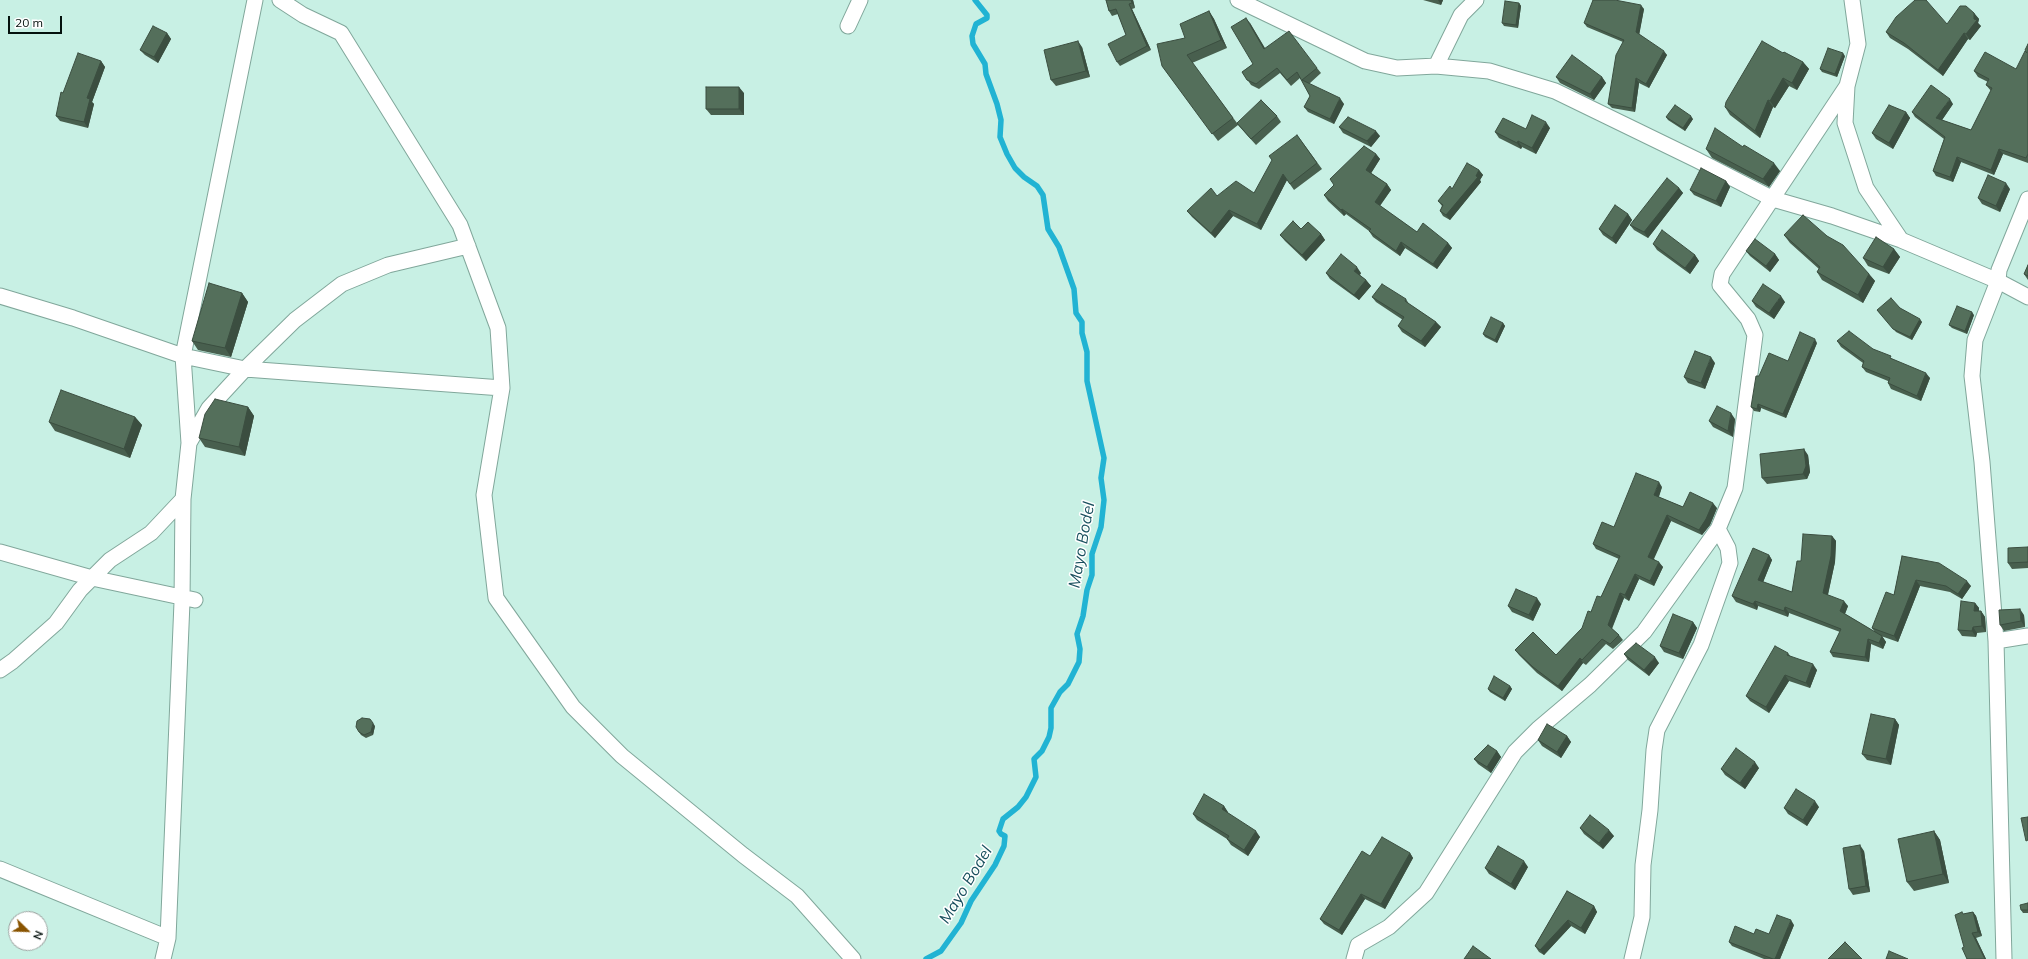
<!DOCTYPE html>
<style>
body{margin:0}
#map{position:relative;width:2028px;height:959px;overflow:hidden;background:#c8f0e4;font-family:Mulish,sans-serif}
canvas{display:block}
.north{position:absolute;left:8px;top:911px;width:40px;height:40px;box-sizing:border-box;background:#fff;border:1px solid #9ba09e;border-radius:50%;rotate:113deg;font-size:11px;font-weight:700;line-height:16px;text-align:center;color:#04110d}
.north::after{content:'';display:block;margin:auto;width:14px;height:18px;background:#895401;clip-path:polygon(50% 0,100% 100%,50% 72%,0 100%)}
.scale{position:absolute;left:8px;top:16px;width:54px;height:18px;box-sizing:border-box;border:2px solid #04110d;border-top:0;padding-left:5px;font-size:12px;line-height:14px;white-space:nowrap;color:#04110d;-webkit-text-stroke:3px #fff;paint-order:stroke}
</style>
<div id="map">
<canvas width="2028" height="959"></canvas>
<div class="north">N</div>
<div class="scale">20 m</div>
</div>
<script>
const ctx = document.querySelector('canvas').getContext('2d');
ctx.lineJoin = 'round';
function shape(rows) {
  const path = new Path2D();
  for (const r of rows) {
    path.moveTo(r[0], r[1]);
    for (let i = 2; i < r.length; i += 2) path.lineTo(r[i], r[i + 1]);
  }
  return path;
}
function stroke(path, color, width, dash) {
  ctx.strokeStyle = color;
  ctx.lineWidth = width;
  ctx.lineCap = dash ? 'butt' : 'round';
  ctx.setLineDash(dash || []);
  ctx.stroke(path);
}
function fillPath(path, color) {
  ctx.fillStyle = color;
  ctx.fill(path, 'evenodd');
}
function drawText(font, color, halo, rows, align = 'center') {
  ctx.font = font + ' Mulish,sans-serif';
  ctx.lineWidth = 3;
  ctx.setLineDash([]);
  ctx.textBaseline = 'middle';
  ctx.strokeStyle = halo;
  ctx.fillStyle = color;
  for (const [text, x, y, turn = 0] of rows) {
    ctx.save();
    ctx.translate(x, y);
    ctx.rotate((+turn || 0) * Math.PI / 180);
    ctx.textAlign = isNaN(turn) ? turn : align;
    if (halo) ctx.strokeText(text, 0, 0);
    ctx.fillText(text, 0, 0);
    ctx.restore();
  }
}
const stream = shape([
 [926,959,941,951,961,923,971,901,995,865,1004,846,1005,836,1001,834,999,831,1003,819,1018,807,1026,797,1036,777,1034,759,1042,751,1049,737,1051,728,1051,708,1060,692,1068,684,1079,662,1080,649,1077,634,1083,616,1087,590,1092,575,1092,554,1101,527,1104,500,1101,478,1104,458,1087,381,1087,352,1082,333,1082,322,1076,313,1074,289,1059,247,1048,229,1043,195,1037,186,1024,177,1015,168,1007,154,1000,137,1001,120,997,104,986,74,985,64,973,44,972,36,976,24,987,18,987,15,975,0]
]);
const minor = shape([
 [280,0,303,15,341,33,460,225,498,328,502,388,484,495,496,598,573,707,622,756,743,855,797,896,853,959],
 [1238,0,1365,61,1397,68,1436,66,1461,15,1476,0],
 [1852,0,1858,44,1847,86,1845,123,1866,188,1901,240],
 [848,26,860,0],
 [1436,66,1489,71,1555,91,1697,160,1773,199,1832,216,1901,240,1998,281,2028,297],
 [0,296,73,318,183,356,245,369,502,388],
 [189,443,183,356,255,0],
 [0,552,92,578,195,600],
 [1996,641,2028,636],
 [0,670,13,661,56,623,80,590,110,560,151,533,183,499,189,443,209,408,245,369,295,320,342,284,388,265,468,246],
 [0,869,168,938,163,959],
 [168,938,182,602,183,499],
 [1354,959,1358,945,1389,927,1426,893,1515,752,1538,729,1590,685,1644,632,1718,529,1735,488,1755,335,1748,319,1720,285,1722,274,1847,86],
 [1632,959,1642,917,1643,865,1650,810,1654,750,1657,730,1701,645,1730,563,1728,548,1718,529],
 [2004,959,1996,641,1982,462,1972,376,1975,340,1998,281,1999,270,2028,199]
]);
const wall = shape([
 [1106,0,1133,0,1135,8,1132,9,1151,50,1120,66,1117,62,1126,35,1118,14,1112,16,1109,11],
 [1423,0,1443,0,1441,5],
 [1619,1,1644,9,1639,34,1667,55,1649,88,1639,83,1635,112,1612,108,1608,104,1623,42,1587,27,1584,23],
 [1519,3,1521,6,1518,28,1504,26,1502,23],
 [1209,11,1214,19,1227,48,1192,63,1237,123,1277,116,1281,122,1256,145,1238,125,1218,141,1162,66],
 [1974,13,1979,19,1978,23,1981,26,1970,40,1968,39,1943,76,1908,49,1890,38,1886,32,1947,24],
 [1250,23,1265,48,1317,68,1321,73,1309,84,1344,104,1334,124,1308,112,1304,107,1310,96,1300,78,1291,86,1280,73,1259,89,1251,85,1242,72,1253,64],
 [167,33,171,39,158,63,145,55,140,50],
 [2028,44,2028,163,2003,154,1994,175,1961,162,1953,182,1936,176,1933,171,1944,139,1915,117,1912,112,1953,104,1942,120,1971,130,1991,91,1986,85,1988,82,1978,77,1974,71,2016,69,2027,53],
 [1082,47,1090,77,1056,86,1051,80],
 [1783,53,1803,62,1809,69,1797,90,1789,86,1775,108,1773,107,1760,138,1730,115,1725,107],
 [1845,56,1837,77,1822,72,1820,69],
 [101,61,105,67,92,102,94,104,88,128,60,121,56,116,63,93],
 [1556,77,1602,77,1606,83,1594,100,1560,83],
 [744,93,744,115,711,115,706,109],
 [1906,112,1910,118,1893,149,1876,139,1872,133],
 [1666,117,1693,119,1685,131,1668,120],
 [1339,127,1380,136,1371,147,1343,133],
 [1550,128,1536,154,1522,147,1521,149,1499,138,1495,132,1526,129],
 [1297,135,1322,169,1294,190,1287,180,1261,230,1233,216,1215,238,1192,217,1187,211,1217,196,1254,193],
 [1706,149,1780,171,1769,187,1712,158],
 [1376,154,1380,159,1371,173,1387,184,1391,190,1380,206,1417,232,1448,243,1452,248,1437,269,1405,248,1400,256,1373,237,1369,231,1346,214,1344,216,1328,201,1324,195],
 [1479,170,1483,175,1480,180,1481,182,1450,220,1443,216,1440,211,1442,206,1438,201,1452,189],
 [1726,181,1730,187,1721,207,1694,195,1690,190],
 [1679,188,1683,193,1648,238,1634,230,1630,225],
 [2010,189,2000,212,1982,204,1978,198],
 [1628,214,1632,220,1616,244,1603,235,1599,229],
 [1321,234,1325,240,1306,261,1285,241,1280,235],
 [1784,235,1827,236,1869,274,1875,281,1863,303,1822,280,1817,272,1819,269,1790,243],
 [1653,244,1695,255,1699,261,1690,274,1657,250],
 [1894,249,1900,257,1889,274,1868,266,1863,258],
 [1746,251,1775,254,1779,260,1770,272,1750,256],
 [2028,265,2028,280,2024,274],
 [1326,273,1361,273,1360,275,1366,280,1371,286,1359,300,1330,279],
 [242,293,248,302,231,357,198,350,192,341],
 [1372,297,1406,299,1409,304,1436,322,1441,327,1425,347,1402,332,1398,326,1403,320,1376,302],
 [1752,301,1785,302,1774,319,1756,307],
 [1900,308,1922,322,1912,340,1896,332,1877,310],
 [1974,315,1967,334,1952,328,1949,325],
 [1503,323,1505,326,1497,343,1485,337,1483,334],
 [1837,341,1873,349,1930,378,1921,401,1891,389,1888,383,1888,381,1866,372,1862,367,1863,363,1841,347],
 [1817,343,1786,418,1761,408,1760,412,1754,411,1751,407,1759,376,1788,361],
 [1715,363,1705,389,1688,383,1684,377],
 [248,407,254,416,245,456,205,447,199,438],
 [135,417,142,425,130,458,55,431,49,422],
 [1735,419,1733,437,1713,427,1709,421],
 [1808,455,1810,472,1807,479,1767,484,1762,478],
 [1662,487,1659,497,1683,507,1717,508,1710,525,1702,535,1671,521,1654,559,1663,567,1654,586,1639,579,1629,601,1624,598,1612,629,1619,635,1623,640,1613,649,1606,644,1586,665,1583,663,1562,691,1537,673,1519,655,1515,650,1556,655,1582,628,1591,612,1601,597,1619,559,1596,549,1593,544,1614,527],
 [1832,536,1836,541,1835,562,1828,595,1848,606,1845,614,1875,632,1872,628,1894,595,1902,556,1971,586,1962,599,1950,592,1920,586,1898,642,1881,636,1882,636,1886,642,1883,649,1871,644,1869,662,1833,657,1830,652,1840,632,1789,613,1788,617,1758,606,1757,610,1736,602,1732,596,1769,555,1772,560,1763,582,1792,592,1801,561],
 [2028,547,2028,568,2012,569,2008,563],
 [1975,603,1979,608,1979,611,1981,611,1985,617,1986,632,1977,633,1976,637,1962,636,1958,630],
 [1541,604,1533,621,1512,612,1508,606],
 [2024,615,2025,627,2004,631,2000,625],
 [1693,622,1697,628,1683,659,1664,652,1660,646],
 [1788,653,1791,657,1817,670,1810,688,1789,681,1769,713,1750,701,1746,696],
 [1624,654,1659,663,1649,676,1628,660],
 [1510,686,1512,689,1505,701,1490,692,1488,689],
 [1895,719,1899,725,1891,765,1867,760,1862,754],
 [375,726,373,735,366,738,361,735,359,732],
 [1567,736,1571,742,1561,758,1542,746,1538,740],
 [1497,751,1501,757,1491,773,1478,764,1474,759],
 [1759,768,1745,789,1725,775,1721,769],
 [1224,806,1228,813,1260,837,1248,856,1231,845,1227,839,1197,820,1193,814],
 [1819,807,1807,826,1788,814,1784,808],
 [1580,828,1614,836,1603,849,1584,834],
 [1934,831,1940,840,1949,883,1914,891,1907,882],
 [1864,851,1870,892,1853,895,1849,889],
 [1410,853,1413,858,1385,909,1365,899,1342,935,1324,924,1320,919],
 [1528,867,1515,890,1489,874,1485,868],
 [1567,891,1594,906,1597,912,1585,934,1571,926,1544,955,1539,952,1535,946],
 [2028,903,2028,913,2023,913,2021,910],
 [1973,912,1976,916,1982,936,1976,938,1986,959,1967,959,1964,947,1964,914],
 [1794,925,1780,959,1764,959,1732,946,1729,942,1754,934,1769,934]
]);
const shadedWall = shape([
 [1131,0,1133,0,1135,8,1132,3],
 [1438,0,1443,0,1441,5],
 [1519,3,1521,6,1518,28,1516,25],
 [1129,4,1132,9,1151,50,1147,46],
 [1641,5,1644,9,1639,36,1636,32],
 [1209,11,1214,19,1227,48,1221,40],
 [1974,13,1979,19,1978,23,1981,26,1970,40,1966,34,1974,19],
 [1246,18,1250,23,1268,54,1264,49],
 [167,33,171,39,158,63,154,57],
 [1964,33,1968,39,1943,76,1938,70],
 [1078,41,1082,47,1090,77,1086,71],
 [1664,51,1667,55,1649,88,1646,84],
 [1843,53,1845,56,1837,77,1835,74],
 [101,61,105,67,92,102,94,104,88,128,84,122,87,98],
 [1803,62,1809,69,1797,90,1792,83],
 [1602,77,1606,83,1594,100,1590,94],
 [1636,78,1639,83,1635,112,1632,108],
 [1783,78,1789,86,1775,108,1770,101],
 [739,87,744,93,744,115,739,109],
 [1340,98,1344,104,1334,124,1330,119],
 [1950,99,1953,104,1940,123,1936,118],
 [1768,100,1773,107,1760,138,1755,131],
 [1906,112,1910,118,1893,149,1889,143],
 [1691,116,1693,119,1685,131,1683,128],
 [1546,122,1550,128,1536,154,1532,148],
 [1376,131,1380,136,1371,147,1367,141],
 [1518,141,1522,147,1521,149,1517,143],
 [1999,149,2003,154,1994,175,1991,170],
 [1376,154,1380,159,1370,175,1366,170],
 [1957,157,1961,162,1953,182,1950,177],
 [1774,163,1780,171,1769,187,1763,179],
 [1479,170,1483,175,1480,180,1481,182,1450,220,1446,215,1476,176],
 [1283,174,1287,180,1261,230,1257,224],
 [1726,181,1730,187,1721,207,1716,201],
 [2006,183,2010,189,2000,212,1996,206],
 [1387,184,1391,190,1378,208,1375,202],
 [1679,188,1683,193,1648,238,1644,232],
 [1342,209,1346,214,1344,216,1341,210],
 [1229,210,1233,216,1215,238,1211,233],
 [1628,214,1632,220,1616,244,1612,238],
 [1321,234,1325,240,1306,261,1302,255],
 [1401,242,1405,248,1400,256,1396,251],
 [1448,243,1452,248,1437,269,1433,264],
 [1894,249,1900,257,1889,274,1883,267],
 [1775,254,1779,260,1770,272,1766,266],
 [1695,255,1699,261,1690,274,1685,268],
 [1357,267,1361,273,1358,277,1354,271],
 [1869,274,1875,281,1863,303,1858,295],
 [1366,280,1371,286,1359,300,1354,295],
 [242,293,248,302,231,357,225,348],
 [1781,296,1785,302,1774,319,1769,313],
 [1972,312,1974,315,1967,334,1965,331],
 [1920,319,1922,322,1912,340,1910,337],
 [1436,322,1441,327,1425,347,1421,341],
 [1503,323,1505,326,1497,343,1495,340],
 [1815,339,1817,343,1786,418,1783,414],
 [1711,357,1715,363,1705,389,1701,383],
 [1926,373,1930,378,1921,401,1917,396],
 [1758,404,1761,408,1760,412,1757,409],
 [248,407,254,416,245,456,239,447],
 [1731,413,1735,419,1733,437,1728,431],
 [135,417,142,425,130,458,124,449],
 [1804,449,1808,455,1810,472,1807,479,1803,474],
 [1659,482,1662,487,1657,501,1654,495],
 [1713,503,1717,508,1710,525,1702,535,1699,530],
 [1667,515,1671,521,1652,562,1648,557],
 [1832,536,1836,541,1835,562,1827,598,1823,593],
 [1769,555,1772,560,1762,585,1758,580],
 [1659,562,1663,567,1654,586,1650,581],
 [1635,574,1639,579,1629,601,1625,595],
 [1916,580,1920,586,1898,642,1894,636],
 [1967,581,1971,586,1962,599,1958,594],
 [1620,593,1624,598,1611,630,1608,625],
 [1537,598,1541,604,1533,621,1529,615],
 [1755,601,1758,606,1757,610,1753,604],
 [1844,601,1848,606,1844,616,1840,611],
 [1975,603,1979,608,1978,617,1974,611],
 [1785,607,1789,613,1788,617,1784,611],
 [2020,609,2024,615,2025,627,2021,621],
 [1981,611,1985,617,1986,632,1982,626],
 [1693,622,1697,628,1683,659,1679,653],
 [1973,627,1977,633,1976,637,1972,631],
 [1882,636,1886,642,1883,649,1879,643],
 [1868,639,1871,644,1869,662,1865,657],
 [1655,657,1659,663,1649,676,1644,670],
 [1580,658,1583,663,1562,691,1558,686],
 [1813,664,1817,670,1810,688,1806,683],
 [1785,675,1789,681,1769,713,1766,707],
 [1510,686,1512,689,1505,701,1503,698],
 [1895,719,1899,725,1891,765,1886,759],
 [373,723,375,726,373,735,371,732],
 [1567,736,1571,742,1561,758,1557,752],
 [1497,751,1501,757,1491,773,1487,767],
 [1755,762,1759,768,1745,789,1740,783],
 [1815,801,1819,807,1807,826,1803,820],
 [1224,806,1228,812,1226,815,1222,809],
 [1609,830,1614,836,1603,849,1599,843],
 [1256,831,1260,837,1248,856,1244,850],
 [1934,831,1940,840,1949,883,1943,874],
 [1860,845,1864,851,1870,892,1866,886],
 [1410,853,1413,858,1385,909,1381,904],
 [1524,861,1528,867,1515,890,1511,884],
 [1361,894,1365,899,1342,935,1339,930],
 [1594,906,1597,912,1585,934,1581,928],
 [1973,912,1976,916,1982,936,1978,932],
 [1568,920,1571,926,1544,955,1540,950],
 [1791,920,1794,925,1780,959,1775,959],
 [1972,933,1976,938,1986,959,1985,959]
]);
const building = shape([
 [1106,0,1131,0,1132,3,1129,4,1147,46,1117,62,1108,44,1126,35,1116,9,1109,11,1106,0],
 [1593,0,1615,0,1641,5,1636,32,1664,51,1646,84,1636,78,1632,108,1608,104,1616,55,1624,40,1584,23,1593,0],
 [1915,0,1926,0,1947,24,1960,6,1966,6,1974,13,1974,19,1977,20,1966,34,1964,33,1938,70,1904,43,1886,32,1896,17,1915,0],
 [1505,1,1519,3,1516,25,1502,23,1505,1],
 [1209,11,1221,40,1187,55,1233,118,1212,134,1162,66,1157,44,1185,38,1180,24,1209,11],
 [1246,18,1264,49,1289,31,1317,68,1302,80,1340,98,1330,119,1304,107,1310,96,1297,72,1287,80,1277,68,1256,84,1247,80,1242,72,1253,64,1231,27,1246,18],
 [153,26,167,33,154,57,140,50,153,26],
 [1078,41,1086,71,1051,80,1044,50,1078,41],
 [1762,41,1783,53,1784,52,1803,62,1792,83,1783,78,1770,101,1768,100,1755,131,1725,107,1726,102,1762,41],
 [2028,44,2028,154,2026,158,1999,149,1991,170,1957,157,1950,177,1933,171,1945,137,1912,112,1931,85,1950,99,1936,118,1971,130,1992,88,1986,85,1989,79,1974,71,1985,52,2016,69,2025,51,2027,53,2025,50,2028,44],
 [1828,48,1843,53,1835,74,1820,69,1828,48],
 [78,53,101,61,87,98,90,99,84,122,56,116,61,92,63,93,78,53],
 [1572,55,1602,77,1590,94,1556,77,1572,55],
 [706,87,739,87,739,109,706,109,706,87],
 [1261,100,1277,116,1251,139,1237,123,1261,100],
 [1675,105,1691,116,1683,128,1666,117,1675,105],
 [1889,105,1906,112,1889,143,1872,133,1889,105],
 [1532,115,1546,122,1532,148,1518,141,1517,143,1495,132,1503,118,1526,129,1532,115],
 [1348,117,1376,131,1367,141,1339,127,1348,117],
 [1715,128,1743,147,1744,145,1774,163,1763,179,1706,149,1715,128],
 [1297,135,1317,163,1290,184,1283,174,1257,224,1229,210,1211,233,1187,211,1211,188,1217,196,1236,181,1254,193,1272,160,1269,156,1297,135],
 [1364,146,1376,154,1366,170,1387,184,1375,202,1417,232,1423,223,1448,243,1433,264,1401,242,1396,251,1369,231,1371,229,1342,209,1341,210,1324,195,1334,185,1330,179,1364,146],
 [1467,163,1479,170,1476,176,1478,177,1446,215,1440,211,1443,205,1438,201,1450,186,1452,189,1467,163],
 [1701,168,1726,181,1716,201,1690,190,1701,168],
 [1988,175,2006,183,1996,206,1978,198,1988,175],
 [1667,178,1679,188,1644,232,1630,225,1667,178],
 [1615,205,1628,214,1612,238,1599,229,1615,205],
 [1803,215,1827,236,1843,245,1869,274,1858,295,1817,272,1820,267,1784,235,1803,215],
 [1293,221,1301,229,1308,222,1321,234,1302,255,1280,235,1293,221],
 [1662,230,1695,255,1685,268,1653,244,1662,230],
 [1876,237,1894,249,1883,267,1863,258,1876,237],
 [1755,239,1775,254,1766,266,1746,251,1755,239],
 [1341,254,1357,267,1354,271,1366,280,1354,295,1326,273,1341,254],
 [2028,265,2028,276,2024,274,2028,265],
 [209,283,242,293,225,348,192,341,209,283],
 [1382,284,1406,299,1405,301,1436,322,1421,341,1398,326,1404,317,1372,297,1382,284],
 [1763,284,1781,296,1769,313,1752,301,1763,284],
 [1891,298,1900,308,1920,319,1910,337,1893,329,1877,310,1891,298],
 [1957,306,1972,312,1965,331,1949,325,1957,306],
 [1491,317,1503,323,1495,340,1483,334,1491,317],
 [1849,331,1873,349,1891,356,1890,358,1926,373,1917,396,1888,383,1890,378,1862,367,1864,361,1837,341,1849,331],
 [1800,332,1815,339,1783,414,1758,404,1757,409,1751,407,1756,376,1759,376,1769,353,1788,361,1800,332],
 [1695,351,1711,357,1701,383,1684,377,1695,351],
 [61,390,135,417,124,449,49,422,61,390],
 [215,399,248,407,239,447,199,438,205,414,215,399],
 [1717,406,1731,413,1728,431,1709,421,1717,406],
 [1804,449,1806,466,1803,474,1762,478,1760,454,1804,449],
 [1636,473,1659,482,1654,495,1683,507,1690,492,1713,503,1706,519,1699,530,1667,515,1648,557,1659,562,1650,581,1635,574,1625,595,1620,593,1608,625,1619,635,1610,644,1602,639,1582,660,1580,658,1558,686,1533,667,1515,650,1533,632,1556,655,1582,628,1588,611,1591,612,1597,596,1601,597,1620,556,1593,544,1602,522,1614,527,1636,473],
 [1803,534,1832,536,1831,556,1823,593,1844,601,1840,611,1882,636,1879,643,1868,639,1865,657,1830,652,1841,629,1785,607,1784,611,1755,601,1753,604,1732,596,1753,548,1769,555,1758,580,1792,592,1797,561,1801,561,1803,534],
 [2028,547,2028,562,2008,563,2008,548,2028,547],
 [1902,556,1939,563,1967,581,1958,594,1946,586,1916,580,1894,636,1872,628,1886,592,1894,595,1902,556],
 [1516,589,1537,598,1529,615,1508,606,1516,589],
 [1961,601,1975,603,1974,611,1981,611,1982,626,1973,627,1972,631,1958,630,1961,601],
 [2020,609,2021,621,2000,625,1999,610,2020,609],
 [1673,614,1693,622,1679,653,1660,646,1673,614],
 [1636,643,1655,657,1644,670,1624,654,1636,643],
 [1775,646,1788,653,1787,655,1813,664,1806,683,1785,675,1766,707,1746,696,1775,646],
 [1494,676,1510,686,1503,698,1488,689,1494,676],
 [1871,714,1895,719,1886,759,1862,754,1871,714],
 [362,718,370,719,373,723,371,732,364,735,359,732,356,727,357,721,362,718],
 [1547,724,1567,736,1557,752,1538,740,1547,724],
 [1488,745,1497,751,1487,767,1474,759,1488,745],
 [1736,748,1755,762,1740,783,1721,769,1736,748],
 [1796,789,1815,801,1803,820,1784,808,1796,789],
 [1204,794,1224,806,1222,809,1256,831,1244,850,1227,839,1229,836,1193,814,1204,794],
 [1590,815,1609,830,1599,843,1580,828,1590,815],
 [2028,817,2028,840,2026,841,2021,818,2028,817],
 [1934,831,1943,874,1907,882,1898,839,1934,831],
 [1382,837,1410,853,1381,904,1361,894,1339,930,1320,919,1362,851,1370,856,1382,837],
 [1860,845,1866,886,1849,889,1843,848,1860,845],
 [1498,846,1524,861,1511,884,1485,868,1498,846],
 [1567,891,1594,906,1581,928,1568,920,1540,950,1535,946,1567,891],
 [2028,903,2028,910,2021,910,2020,905,2028,903],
 [1962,912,1963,914,1973,912,1978,932,1972,933,1985,959,1967,959,1962,948,1964,947,1955,915,1962,912],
 [1777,915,1791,920,1775,959,1773,959,1729,942,1735,926,1754,934,1756,929,1769,934,1777,915],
 [1845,942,1862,959,1828,959,1845,942],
 [1473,946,1491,959,1464,959,1473,946],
 [1889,951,1908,959,1886,959,1889,951]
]);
const waterNames = [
 ["Mayo Bodel",1082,545,-80],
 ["Mayo Bodel",966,885,-59]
];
stroke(stream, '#21b3d3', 5.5);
stroke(minor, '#81a79b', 17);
stroke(minor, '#fff', 15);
fillPath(wall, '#485f4e');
fillPath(shadedWall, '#3b4e40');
fillPath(building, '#546f5b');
stroke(building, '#3b4e40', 1);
drawText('italic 16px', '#19505e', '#fff', waterNames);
</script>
